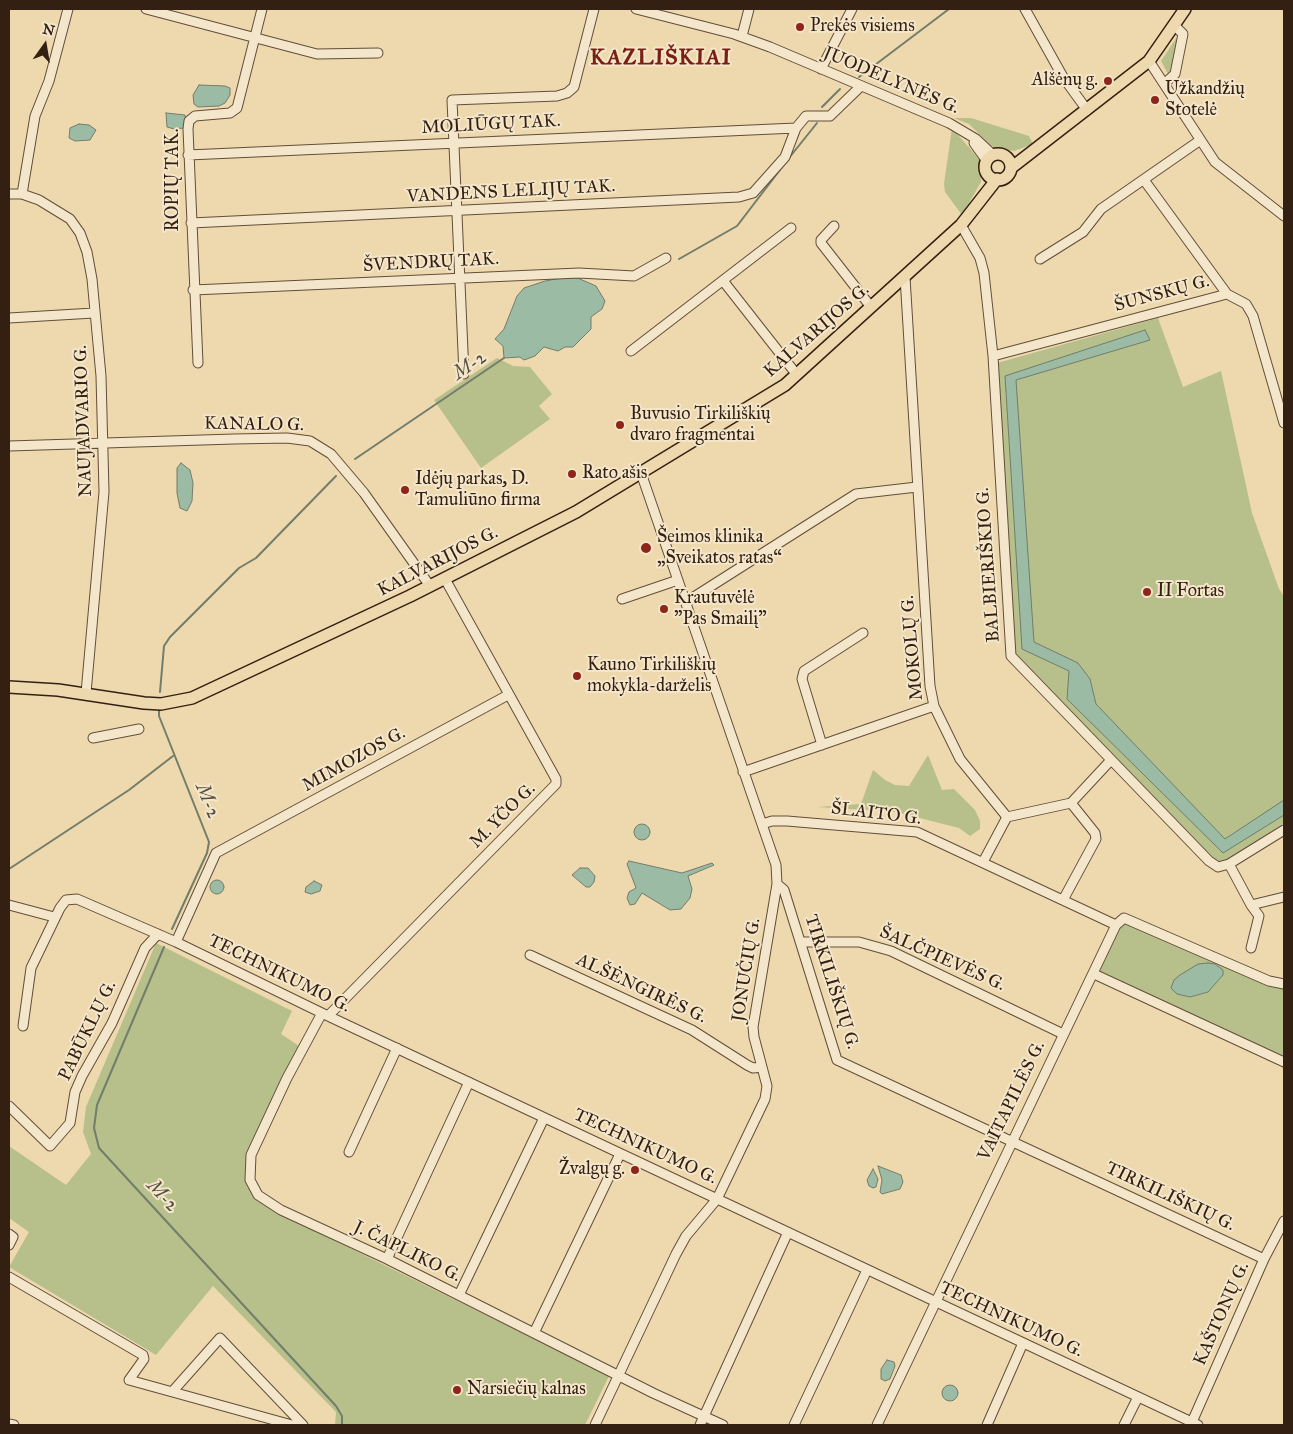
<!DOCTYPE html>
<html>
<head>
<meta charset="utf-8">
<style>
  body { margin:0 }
  #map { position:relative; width:1293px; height:1434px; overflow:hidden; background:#eed8ad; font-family:"IM FELL Great Primer",serif }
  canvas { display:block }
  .frame { position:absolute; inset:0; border:10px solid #342013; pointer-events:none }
  .north { position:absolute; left:20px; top:20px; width:50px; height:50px; -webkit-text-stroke:4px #f4e6ca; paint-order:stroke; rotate:13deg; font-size:14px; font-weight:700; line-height:20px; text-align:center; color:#342013 }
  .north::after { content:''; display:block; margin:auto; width:18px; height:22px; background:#342013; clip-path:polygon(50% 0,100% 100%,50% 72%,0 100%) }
</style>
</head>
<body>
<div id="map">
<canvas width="1293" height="1434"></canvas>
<div class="frame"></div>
<div class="north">N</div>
</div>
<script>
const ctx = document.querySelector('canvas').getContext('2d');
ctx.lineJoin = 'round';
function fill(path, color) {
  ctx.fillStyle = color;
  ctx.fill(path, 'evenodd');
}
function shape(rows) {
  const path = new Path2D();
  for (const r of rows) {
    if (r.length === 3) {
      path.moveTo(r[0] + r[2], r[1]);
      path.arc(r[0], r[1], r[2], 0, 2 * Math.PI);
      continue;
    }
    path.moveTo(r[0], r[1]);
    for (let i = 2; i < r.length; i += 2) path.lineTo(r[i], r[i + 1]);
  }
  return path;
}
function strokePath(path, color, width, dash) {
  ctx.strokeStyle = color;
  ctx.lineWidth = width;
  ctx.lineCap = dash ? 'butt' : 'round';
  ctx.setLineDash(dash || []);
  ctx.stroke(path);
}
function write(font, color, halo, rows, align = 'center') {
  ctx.font = font + ' "IM FELL Great Primer",serif';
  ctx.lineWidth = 4;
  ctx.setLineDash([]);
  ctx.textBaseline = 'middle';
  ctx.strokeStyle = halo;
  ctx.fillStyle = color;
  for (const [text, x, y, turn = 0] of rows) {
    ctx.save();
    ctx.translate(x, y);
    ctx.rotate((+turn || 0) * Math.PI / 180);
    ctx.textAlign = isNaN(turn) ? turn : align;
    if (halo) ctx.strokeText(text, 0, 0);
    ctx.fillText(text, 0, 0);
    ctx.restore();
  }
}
fill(shape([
  [1179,34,1171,72,1168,74,1161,61],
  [954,118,971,118,1029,136,1033,144,1014,151,996,148,990,145,969,124],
  [952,128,979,159,981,175,981,182,962,215,945,192,944,184],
  [1158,318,1183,387,1221,371,1252,513,1279,589,1284,596,1284,823,1230,860,1222,862,1215,860,1015,654,997,363],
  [497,358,513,366,530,367,552,394,539,406,550,419,481,468,434,400],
  [928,755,942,790,954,789,975,810,980,821,980,829,970,836,959,828,896,812,818,807,861,804,873,770,885,780,895,785,909,786],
  [1124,922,1133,923,1271,986,1284,987,1284,1059,1100,971,1100,966,1119,925],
  [1215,964,1222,969,1223,975,1208,992,1190,997,1177,994,1180,975],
  [156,943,292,1011,281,1034,299,1046,249,1152,245,1167,247,1179,275,1211,609,1376,585,1425,335,1425,336,1412,213,1286,156,1355,9,1267,29,1232,9,1218,9,1146,66,1185,91,1154,83,1132,86,1107]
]), '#b7bf8b');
const water = shape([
  [199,85,225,86,230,88,230,95,225,103,219,106,198,107,194,104,193,95,199,85],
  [166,113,185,115,186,121,184,128,174,129,167,127,166,113],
  [79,124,89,125,96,130,90,140,75,141,69,138,70,128,79,124],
  [573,276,596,286,605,301,602,309,591,317,591,329,573,347,565,347,558,351,544,347,535,356,524,360,520,357,504,358,503,346,495,339,504,329,517,296,524,288,545,281,573,276],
  [1145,330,1150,340,1016,380,1034,642,1078,663,1090,679,1096,704,1225,839,1284,800,1284,815,1223,853,1067,699,1069,671,1022,649,1005,376,1145,330],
  [181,463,190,470,193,483,192,501,187,511,180,508,177,493,177,468,181,463],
  [642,832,8],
  [629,861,682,873,712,863,714,865,688,876,692,889,690,898,681,909,670,910,642,893,635,904,630,905,627,898,629,892,636,888,627,864,629,861],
  [580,868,588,868,595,876,594,882,590,887,586,887,572,875,580,868],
  [217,887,7],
  [314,881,322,885,320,891,311,894,305,892,306,887,314,881],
  [1208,963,1215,964,1223,970,1223,975,1208,992,1190,997,1177,994,1171,988,1174,980,1180,975,1198,964,1208,963],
  [878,1166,901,1175,903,1182,900,1189,882,1194,880,1192,882,1180,878,1166],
  [873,1169,878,1179,876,1187,873,1188,869,1186,867,1180,873,1169],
  [887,1360,894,1362,895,1366,890,1379,885,1381,881,1379,881,1369,887,1360],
  [950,1393,8]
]);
fill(water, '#9bbba5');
strokePath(water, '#727d6b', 1);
strokePath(shape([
  [859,77,949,9],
  [822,107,840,89],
  [789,158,817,123],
  [679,259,737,226,786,162],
  [355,459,504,358],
  [160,692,164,646,170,637,239,568,256,558,336,476],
  [159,709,159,716,209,842,207,853,172,929],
  [9,869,129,790,173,756],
  [164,947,97,1105,94,1128,99,1148,336,1406,342,1416,342,1425]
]), '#727d6b', 2);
const minor = shape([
  [146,9,317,54,378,53],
  [636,9,734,34,770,47,949,123,976,139,993,155],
  [1025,9,1063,77,1087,110],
  [742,36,749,9],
  [1149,61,1215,162,1284,216],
  [821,69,852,9],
  [1165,83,1175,74,1183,34,1175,26],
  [974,143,987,161],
  [188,155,796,128],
  [1144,180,1227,294],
  [9,194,22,194,39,200,70,219,80,233,87,252,92,279,101,376,104,492,86,693],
  [22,194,35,116,49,81,68,9],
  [191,223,739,197,753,193,785,157,796,128,806,116,830,116,860,87],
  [961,225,980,258,984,273,993,356,1011,656,1209,861,1218,867,1229,864,1284,830],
  [834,226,821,240,821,243,871,307],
  [1040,259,1083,232,1101,209,1199,141],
  [905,277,930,686,934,706,960,759,1007,817,1071,803,1095,833,1096,839,1063,900],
  [724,282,797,375],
  [193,290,579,273,634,276,666,258],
  [9,318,94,313],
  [631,351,791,228],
  [993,356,1227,294,1246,304,1253,316,1284,423],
  [198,363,188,129,189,121,195,116,230,113,237,108,262,9],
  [464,374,452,100,557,96,567,93,574,87,594,9],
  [9,446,234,439,287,438,310,441,331,454,364,493,430,586],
  [622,599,678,580],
  [686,602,856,494,917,487],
  [93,738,139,729],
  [822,745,802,679,804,671,863,633],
  [743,772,934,706],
  [1071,803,1111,760],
  [762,824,772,821,787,821,917,832,1116,925],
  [983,862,1007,817],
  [1229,864,1251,905,1284,897],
  [777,884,784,890,837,1060,1264,1259],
  [9,905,54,917],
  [1251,905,1259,916,1251,948],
  [176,942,216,853,508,695],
  [801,942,859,942,891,951,1063,1034],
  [530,955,692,1030,747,1065,753,1068,762,1067],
  [1094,974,1284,1062],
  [322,1013,287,1078,251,1155,250,1180,258,1195,281,1210,387,1259,653,1393,723,1425],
  [328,1016,556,784,556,779,445,579],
  [23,1026,31,968,60,908,66,900,77,899,176,942,328,1016,1198,1425],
  [9,1106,50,1146,70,1123,75,1092,82,1076,112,1023,145,948,158,934],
  [349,1152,397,1048],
  [9,1234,13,1237,9,1245],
  [387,1259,469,1082],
  [9,1277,143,1355,144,1359,129,1380,292,1425],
  [459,1295,544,1118],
  [534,1333,620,1154],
  [172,1392,220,1338,303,1425],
  [1192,1422,1264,1259,1284,1221],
  [9,1424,14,1425],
  [595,1425,676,1254,686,1236,717,1199,765,1099,767,1086,754,1037,753,1027,777,884,776,865,641,473],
  [700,1425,788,1232],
  [794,1425,867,1270],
  [877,1425,1116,925,1124,918,1269,981,1284,984],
  [987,1425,1023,1343],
  [1124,1425,1138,1397]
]);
const major = shape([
  [998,167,13],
  [1011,168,1149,61,1185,9],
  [9,687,58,690,144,703,161,704,192,698,410,596,576,512,785,385,961,225,997,179]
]);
strokePath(minor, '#624e3a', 11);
strokePath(major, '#342013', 14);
strokePath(minor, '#f4e6ca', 9);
strokePath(major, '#eed8ad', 11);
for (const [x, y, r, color] of [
  [800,27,5,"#8f2418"],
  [1108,81,5,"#8f2418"],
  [1155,100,5,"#8f2418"],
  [620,425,5,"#8f2418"],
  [572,474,5,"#8f2418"],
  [405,490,5,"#8f2418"],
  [646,548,6,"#8f2418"],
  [1147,592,5,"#8f2418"],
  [664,609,5,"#8f2418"],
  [577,676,5,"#8f2418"],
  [635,1170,5,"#8f2418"],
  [457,1390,5,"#8f2418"]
]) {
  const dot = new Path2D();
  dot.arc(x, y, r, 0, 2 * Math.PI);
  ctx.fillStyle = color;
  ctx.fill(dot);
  strokePath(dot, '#f4e6ca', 2);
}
write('18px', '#342013', '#f4e6ca', [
  ["Prekės visiems",810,27],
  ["Alšėnų g.",1098,81,"right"],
  ["Užkandžių",1165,90],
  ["Stotelė",1165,111],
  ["Buvusio Tirkiliškių",630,415],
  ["dvaro fragmentai",630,436],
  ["Rato ašis",582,474],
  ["Idėjų parkas, D.",415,480],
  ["Tamuliūno firma",415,501],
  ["Šeimos klinika",657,538],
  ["„Sveikatos ratas“",657,559],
  ["II Fortas",1157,592],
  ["Krautuvėlė",674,599],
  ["\"Pas Smailį\"",674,620],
  ["Kauno Tirkiliškių",587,666],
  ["mokykla-darželis",587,687],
  ["Žvalgų g.",625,1170,"right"],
  ["Narsiečių kalnas",467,1390]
], 'left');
write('18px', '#342013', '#f4e6ca', [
  ["JUODELYNĖS G.",891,81,23],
  ["MOLIŪGŲ TAK.",491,125,-3],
  ["ROPIŲ TAK.",174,180,-90],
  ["VANDENS LELIJŲ TAK.",511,192,-3],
  ["ŠVENDRŲ TAK.",431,263,-3],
  ["ŠUNSKŲ G.",1162,294,-15],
  ["KALVARIJOS G.",817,331,-41],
  ["NAUJADVARIO G.",84,421,-92],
  ["KANALO G.",254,425,1],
  ["KALVARIJOS G.",438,562,-27],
  ["BALBIERIŠKIO G.",989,565,-94],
  ["MOKOLŲ G.",913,648,-95],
  ["MIMOZOS G.",354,760,-29],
  ["ŠLAITO G.",876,814,7],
  ["M. YČO G.",503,816,-45],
  ["ŠALČPIEVĖS G.",942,959,24],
  ["JONUČIŲ G.",747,970,-81],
  ["TECHNIKUMO G.",279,974,26],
  ["TIRKILIŠKIŲ G.",831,982,72],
  ["ALŠĖNGIRĖS G.",641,989,25],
  ["PABŪKLŲ G.",88,1031,-64],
  ["VAITAPILĖS G.",1012,1101,-64],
  ["TECHNIKUMO G.",645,1147,25],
  ["TIRKILIŠKIŲ G.",1170,1197,25],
  ["J. ČAPLIKO G.",407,1252,26],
  ["KAŠTONŲ G.",1222,1314,-66],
  ["TECHNIKUMO G.",1011,1320,25]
]);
write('italic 19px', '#534e3f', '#f4e6ca', [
  ["M-2",470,366,-34],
  ["M-2",207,801,68],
  ["M-2",162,1196,47]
]);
ctx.letterSpacing = '1px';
write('bold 22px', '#7a1f14', '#f4e6ca', [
  ["KAZLIŠKIAI",661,59]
]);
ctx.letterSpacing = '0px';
</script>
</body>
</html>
